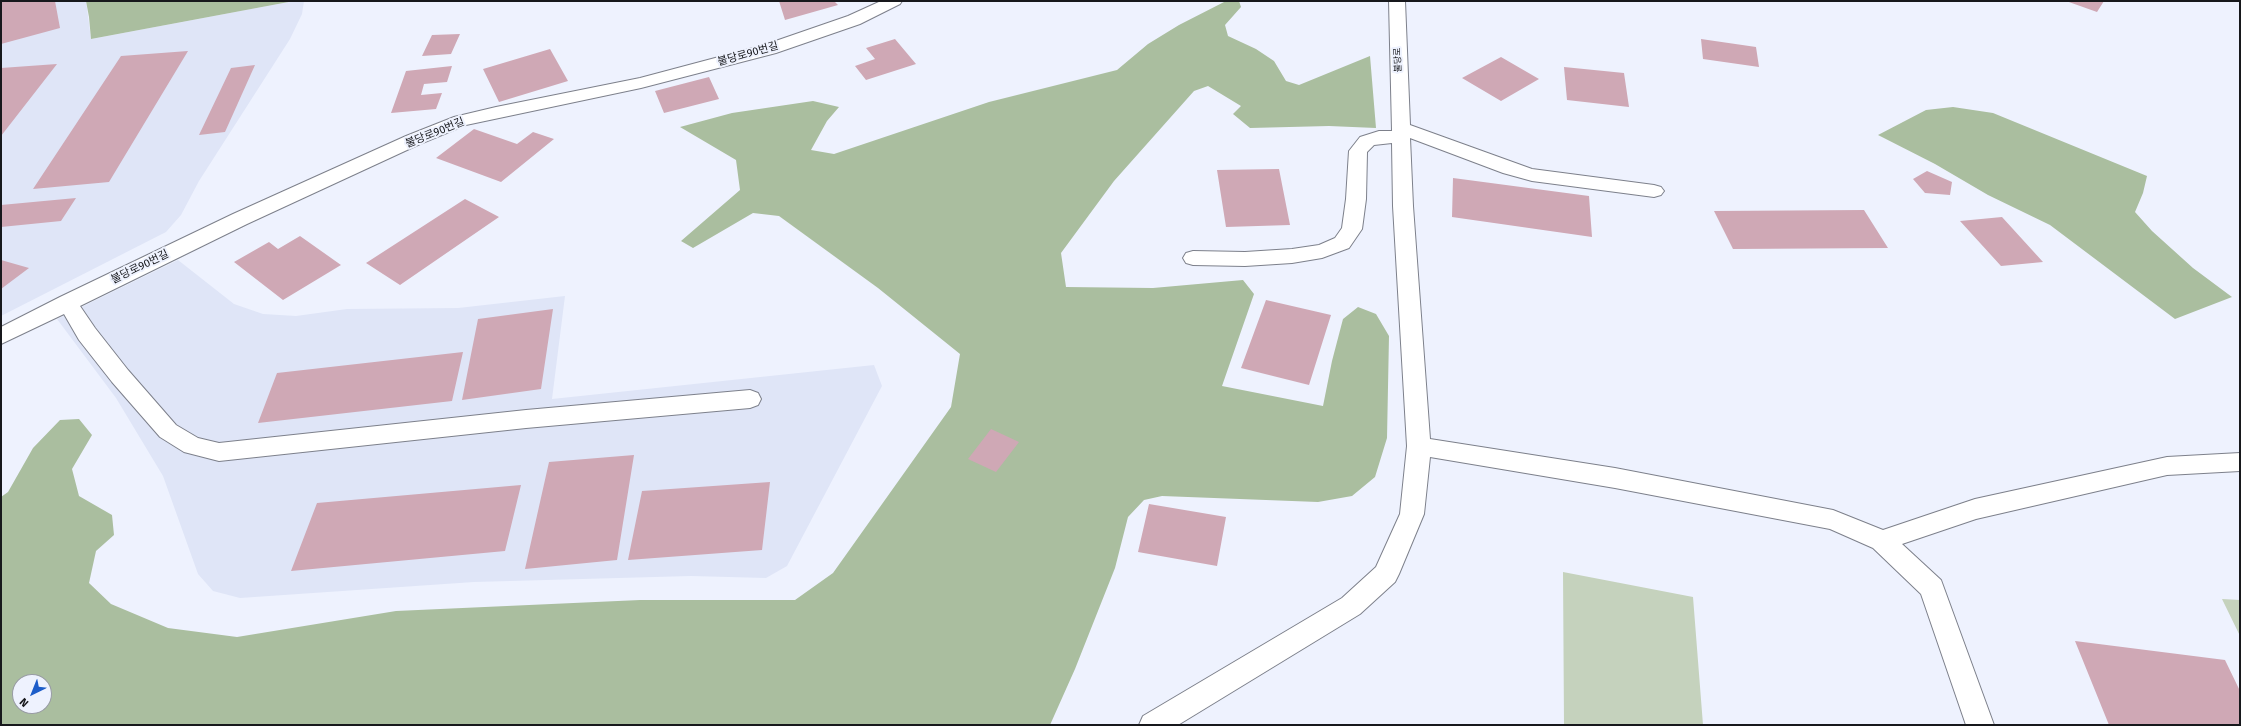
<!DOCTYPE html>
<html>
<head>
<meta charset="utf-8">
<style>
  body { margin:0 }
  #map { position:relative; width:2241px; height:726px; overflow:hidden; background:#eef2fe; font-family:"Fira Sans",sans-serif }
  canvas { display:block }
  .frame { position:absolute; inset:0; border:2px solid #17181c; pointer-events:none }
  .north { position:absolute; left:12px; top:674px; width:40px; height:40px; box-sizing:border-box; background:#eef2fe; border:1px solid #989ba4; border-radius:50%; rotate:223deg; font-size:11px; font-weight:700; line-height:16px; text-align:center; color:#17181c }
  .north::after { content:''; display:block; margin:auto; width:14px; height:18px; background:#1d5dc9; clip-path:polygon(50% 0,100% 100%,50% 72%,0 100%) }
</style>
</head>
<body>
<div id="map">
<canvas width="2241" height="726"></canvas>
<div class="frame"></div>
<div class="north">N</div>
</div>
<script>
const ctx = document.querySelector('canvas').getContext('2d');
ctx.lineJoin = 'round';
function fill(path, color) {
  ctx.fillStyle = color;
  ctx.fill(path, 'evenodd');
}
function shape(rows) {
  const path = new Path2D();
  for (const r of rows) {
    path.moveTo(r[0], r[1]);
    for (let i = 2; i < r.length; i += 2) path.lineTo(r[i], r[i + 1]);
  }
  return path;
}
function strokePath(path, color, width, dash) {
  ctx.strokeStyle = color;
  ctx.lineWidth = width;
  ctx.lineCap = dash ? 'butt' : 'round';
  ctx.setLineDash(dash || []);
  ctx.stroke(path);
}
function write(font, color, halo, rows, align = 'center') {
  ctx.font = font + ' "Fira Sans","Noto Sans KR",sans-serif';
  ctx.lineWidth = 4;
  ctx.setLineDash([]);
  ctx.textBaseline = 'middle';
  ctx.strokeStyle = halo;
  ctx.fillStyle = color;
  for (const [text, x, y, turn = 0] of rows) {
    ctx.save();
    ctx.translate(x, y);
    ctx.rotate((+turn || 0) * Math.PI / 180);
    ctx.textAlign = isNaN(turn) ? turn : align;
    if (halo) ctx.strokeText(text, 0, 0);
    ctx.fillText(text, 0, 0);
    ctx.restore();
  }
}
fill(shape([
  [1,1,86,1,91,39,294,1,304,1,302,14,290,39,199,181,181,215,166,232,1,316],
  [178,260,234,304,263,314,296,316,347,309,458,308,565,296,552,399,874,365,882,386,787,566,766,578,691,576,474,582,240,598,213,591,198,574,163,476,116,398,57,319]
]), '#dfe5f7');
fill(shape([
  [1563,572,1693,597,1703,725,1564,725],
  [2222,599,2240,600,2240,636]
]), '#c5d2bd');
fill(shape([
  [86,1,294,1,91,39,89,17],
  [1226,1,1239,1,1241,7,1225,25,1228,36,1256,49,1274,61,1286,81,1299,85,1370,56,1376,128,1329,126,1250,128,1233,114,1241,106,1208,86,1194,91,1114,181,1061,253,1066,287,1153,288,1243,280,1254,294,1222,386,1323,406,1332,361,1343,319,1358,307,1376,314,1389,336,1387,438,1375,477,1352,496,1318,502,1162,496,1144,500,1128,517,1115,568,1075,669,1050,725,1,725,1,497,8,492,33,448,60,420,79,419,92,435,72,469,79,496,112,515,114,535,96,551,89,583,111,604,168,628,237,637,396,611,640,600,795,600,833,573,951,407,960,354,878,288,779,216,753,213,693,248,681,241,740,190,736,160,680,127,732,113,813,101,839,107,827,121,811,150,834,154,989,102,1117,70,1148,44,1179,25],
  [20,682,44,682,44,706,20,706],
  [1953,107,1993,113,2147,176,2143,193,2135,212,2152,231,2193,268,2232,297,2175,319,2050,225,1988,195,1935,164,1878,135,1926,110]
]), '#aabe9f');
fill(shape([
  [1,1,55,1,60,28,1,44],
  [779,1,834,1,838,5,785,20],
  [2066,1,2104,1,2097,12],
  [460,34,451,54,422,56,432,35],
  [895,39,916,64,866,80,855,66,875,59,866,48],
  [1701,39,1756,47,1759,67,1703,59],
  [550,49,568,81,499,102,483,69],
  [188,51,109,182,33,189,121,56],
  [1501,57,1539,79,1501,101,1462,78],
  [57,64,1,136,1,68],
  [255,65,225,132,199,135,231,68],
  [452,66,447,82,424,84,421,95,442,93,436,109,391,113,406,71],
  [1564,67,1624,73,1629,107,1567,100],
  [709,77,719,99,664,113,655,91],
  [474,129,517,144,533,132,554,139,501,182,436,158],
  [1279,169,1290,225,1226,227,1217,170],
  [1927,171,1952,182,1950,195,1925,193,1913,179],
  [1453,178,1589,196,1592,237,1452,217],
  [76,198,61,221,1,227,1,205],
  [465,199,499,217,400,285,366,263],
  [1864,210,1888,248,1733,249,1714,211],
  [2002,217,2043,262,2001,266,1960,221],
  [300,236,341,265,283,300,234,262,269,242,278,249],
  [1,260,29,268,1,289],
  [1266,300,1331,315,1309,385,1241,368],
  [553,309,541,389,462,400,478,319],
  [463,352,452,401,258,423,277,373],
  [991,429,1019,442,996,472,968,459],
  [634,455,617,560,525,569,549,462],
  [770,482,762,550,628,560,642,491],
  [521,485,505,551,291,571,317,503],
  [1149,504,1226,517,1217,566,1138,552],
  [2075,641,2225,660,2240,691,2240,725,2109,725]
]), '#cfa8b5');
const minor = shape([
  [881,1,902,1,900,4,860,24,776,53,641,88,466,125,420,144,247,224,80,306,95,328,128,370,176,425,198,438,219,443,526,410,750,390,758,393,761,399,758,405,750,408,526,428,219,461,184,452,160,437,112,382,79,340,64,314,1,344,1,327,60,297,233,214,406,136,454,117,496,107,640,78,764,45,848,16,881,1],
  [1389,1,1405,1,1410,125,1532,169,1654,185,1661,187,1664,191,1661,195,1654,197,1532,181,1503,173,1410,138,1413,206,1430,439,1615,468,1833,510,1883,530,1975,499,2167,457,2240,453,2240,471,2167,475,1976,519,1902,544,1941,580,1994,725,1966,725,1921,594,1873,548,1830,529,1615,488,1430,457,1424,514,1399,574,1395,582,1360,614,1178,725,1139,725,1143,716,1342,598,1376,567,1400,514,1407,446,1393,206,1392,143,1374,145,1367,152,1366,199,1362,229,1349,248,1322,258,1292,263,1245,266,1193,265,1186,263,1183,258,1186,253,1193,251,1245,252,1292,249,1319,245,1335,238,1342,228,1346,199,1349,151,1360,137,1379,131,1392,131,1389,1]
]);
strokePath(minor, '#7d808b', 2);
fill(minor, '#fff');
write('9px', '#17181c', '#eef2fe', [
  ["불당로",1398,60,-92]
]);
write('11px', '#17181c', '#eef2fe', [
  ["불당로90번길",748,54,-16],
  ["불당로90번길",435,133,-22],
  ["불당로90번길",140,267,-26]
]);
</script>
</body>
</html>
